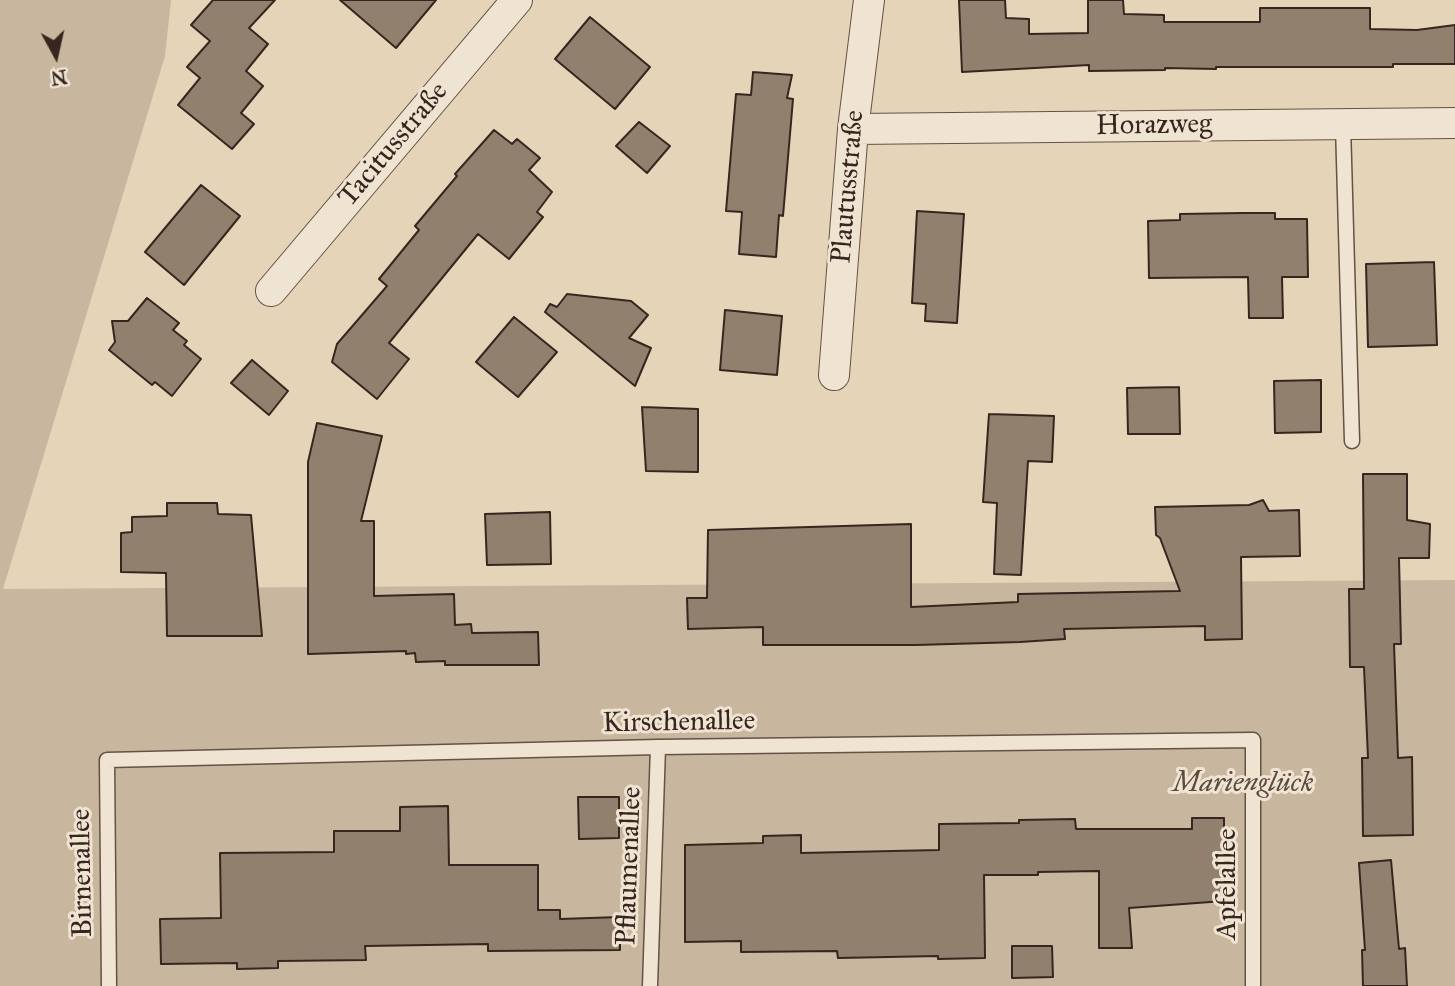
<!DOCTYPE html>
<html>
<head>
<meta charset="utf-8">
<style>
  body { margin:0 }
  #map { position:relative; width:1455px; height:986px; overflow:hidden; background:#e6d4b8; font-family:"IM FELL Great Primer",serif }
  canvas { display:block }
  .north { position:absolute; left:21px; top:21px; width:70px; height:70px; -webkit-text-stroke:5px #efe3d1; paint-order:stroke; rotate:172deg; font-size:19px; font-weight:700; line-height:28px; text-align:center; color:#37261f }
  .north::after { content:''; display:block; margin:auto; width:24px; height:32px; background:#37261f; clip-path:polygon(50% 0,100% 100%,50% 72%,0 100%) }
</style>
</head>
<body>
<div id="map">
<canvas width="1455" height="986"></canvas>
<div class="north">N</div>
</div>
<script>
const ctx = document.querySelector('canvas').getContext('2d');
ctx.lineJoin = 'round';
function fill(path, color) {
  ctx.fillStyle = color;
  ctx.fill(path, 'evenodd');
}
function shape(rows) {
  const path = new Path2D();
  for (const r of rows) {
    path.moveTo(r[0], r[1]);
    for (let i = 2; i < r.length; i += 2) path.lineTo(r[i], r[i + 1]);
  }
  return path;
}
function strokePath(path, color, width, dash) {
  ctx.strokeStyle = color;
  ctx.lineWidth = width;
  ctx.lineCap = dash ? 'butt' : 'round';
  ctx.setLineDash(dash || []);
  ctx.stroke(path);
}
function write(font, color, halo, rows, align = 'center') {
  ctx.font = font + ' "IM FELL Great Primer",serif';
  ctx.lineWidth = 6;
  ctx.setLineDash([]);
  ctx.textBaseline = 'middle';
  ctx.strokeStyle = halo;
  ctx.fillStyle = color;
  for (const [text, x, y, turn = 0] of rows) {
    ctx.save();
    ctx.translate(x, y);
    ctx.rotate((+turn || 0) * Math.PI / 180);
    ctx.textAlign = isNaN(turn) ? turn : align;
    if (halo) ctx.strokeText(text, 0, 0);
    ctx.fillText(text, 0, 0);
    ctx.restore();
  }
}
fill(shape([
  [0,0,171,0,165,56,3,589,1455,580,1455,986,0,986]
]), '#c8b69e');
const building = shape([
  [213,0,275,0,249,28,268,44,246,71,263,86,241,113,254,124,232,149,178,105,200,78,187,67,210,41,191,25,213,0],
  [340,0,436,0,396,48,340,0],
  [959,0,1005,0,1006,18,1029,19,1029,34,1088,33,1088,0,1123,0,1124,14,1164,15,1164,22,1260,22,1260,8,1370,8,1370,29,1417,30,1455,25,1455,64,1393,64,1393,67,1216,67,1216,69,1165,68,1165,70,1089,71,1089,65,962,72,959,0],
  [590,17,650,67,615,109,555,59,590,17],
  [753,72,792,75,787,98,793,99,783,216,779,215,776,257,739,254,742,212,726,211,736,94,751,95,753,72],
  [639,122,670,146,647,173,616,146,639,122],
  [494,130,512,144,517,139,540,158,529,170,552,192,537,212,543,217,509,259,478,234,389,343,409,359,377,399,332,362,337,344,387,286,379,279,419,230,415,226,457,176,455,174,494,130],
  [201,185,240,216,184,285,145,252,201,185],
  [917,211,964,214,957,323,925,321,926,304,912,303,917,211],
  [1243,213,1275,213,1275,219,1307,219,1308,277,1282,277,1283,318,1249,318,1248,277,1149,278,1148,221,1180,220,1180,214,1243,213],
  [1434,262,1437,345,1368,347,1366,264,1434,262],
  [567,294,631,301,648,315,629,338,651,348,635,386,545,312,550,304,557,307,567,294],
  [147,298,179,323,173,330,187,341,184,345,201,359,172,396,155,382,152,385,109,350,115,342,112,321,128,321,147,298],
  [725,310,782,316,777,375,720,370,725,310],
  [514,317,557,352,518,397,476,362,514,317],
  [252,360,288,391,269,415,231,383,252,360],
  [1321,380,1321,432,1275,433,1274,381,1321,380],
  [1179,387,1180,434,1128,434,1127,388,1179,387],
  [642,407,698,409,698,472,646,471,642,407],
  [989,414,1054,416,1052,462,1028,461,1021,575,994,574,997,503,983,502,989,414],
  [317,423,382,436,361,521,374,521,374,596,454,594,455,625,471,624,472,633,538,632,539,665,445,665,445,661,416,662,415,653,406,654,406,651,308,654,308,462,317,423],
  [1363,474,1407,474,1407,520,1430,524,1429,558,1399,558,1401,644,1394,644,1398,758,1412,757,1413,835,1363,836,1362,758,1368,758,1364,667,1350,667,1349,589,1364,589,1363,474],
  [1263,500,1269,511,1299,510,1300,556,1241,557,1242,639,1205,640,1205,626,1064,629,1065,639,1020,642,916,645,763,645,763,627,688,629,687,598,707,598,708,530,911,524,911,607,1018,602,1018,594,1180,591,1160,538,1156,535,1155,507,1249,505,1263,500],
  [167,503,217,503,218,514,251,515,262,636,167,636,166,573,121,572,121,533,132,532,132,517,167,516,167,503],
  [550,512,551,564,487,565,485,514,550,512],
  [578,797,619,797,619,838,579,839,578,797],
  [448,806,449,865,538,865,538,910,560,910,560,919,620,917,620,950,488,951,488,944,365,946,366,960,278,961,278,968,237,969,237,963,161,964,160,919,221,918,220,853,334,852,334,831,400,831,400,807,448,806],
  [1192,818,1224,818,1224,901,1129,908,1132,948,1099,948,1099,871,1038,872,1038,875,984,875,985,958,938,959,938,956,838,958,837,951,741,952,741,941,685,942,685,845,763,843,763,836,801,835,801,853,939,850,939,824,1019,823,1019,820,1075,819,1076,829,1192,829,1192,818],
  [1391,860,1399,949,1405,948,1407,986,1363,986,1362,950,1365,950,1359,863,1391,860],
  [1012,946,1052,946,1053,977,1012,978,1012,946]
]);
fill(building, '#92806f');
strokePath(building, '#37261f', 2);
const lane = shape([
  [1343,125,1352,441],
  [109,986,107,760,658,747,1253,740,1253,986],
  [650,986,658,747]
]);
const street = shape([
  [853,129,1455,123],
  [271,291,517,0],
  [834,375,853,129,869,0]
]);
strokePath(lane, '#635245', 17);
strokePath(street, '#635245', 32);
strokePath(lane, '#efe3d1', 14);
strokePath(street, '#efe3d1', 30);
write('28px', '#37261f', '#efe3d1', [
  ["Horazweg",1154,126,-1],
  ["Tacitusstraße",394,145,-50],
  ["Plautusstraße",849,187,-85],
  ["Kirschenallee",679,723,-1],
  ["Pflaumenallee",630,866,-88],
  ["Birnenallee",83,873,-91],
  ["Apfelallee",1228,884,-90]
]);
write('italic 28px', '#5b4a3f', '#efe3d1', [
  ["Marienglück",1243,784]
]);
</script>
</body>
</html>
